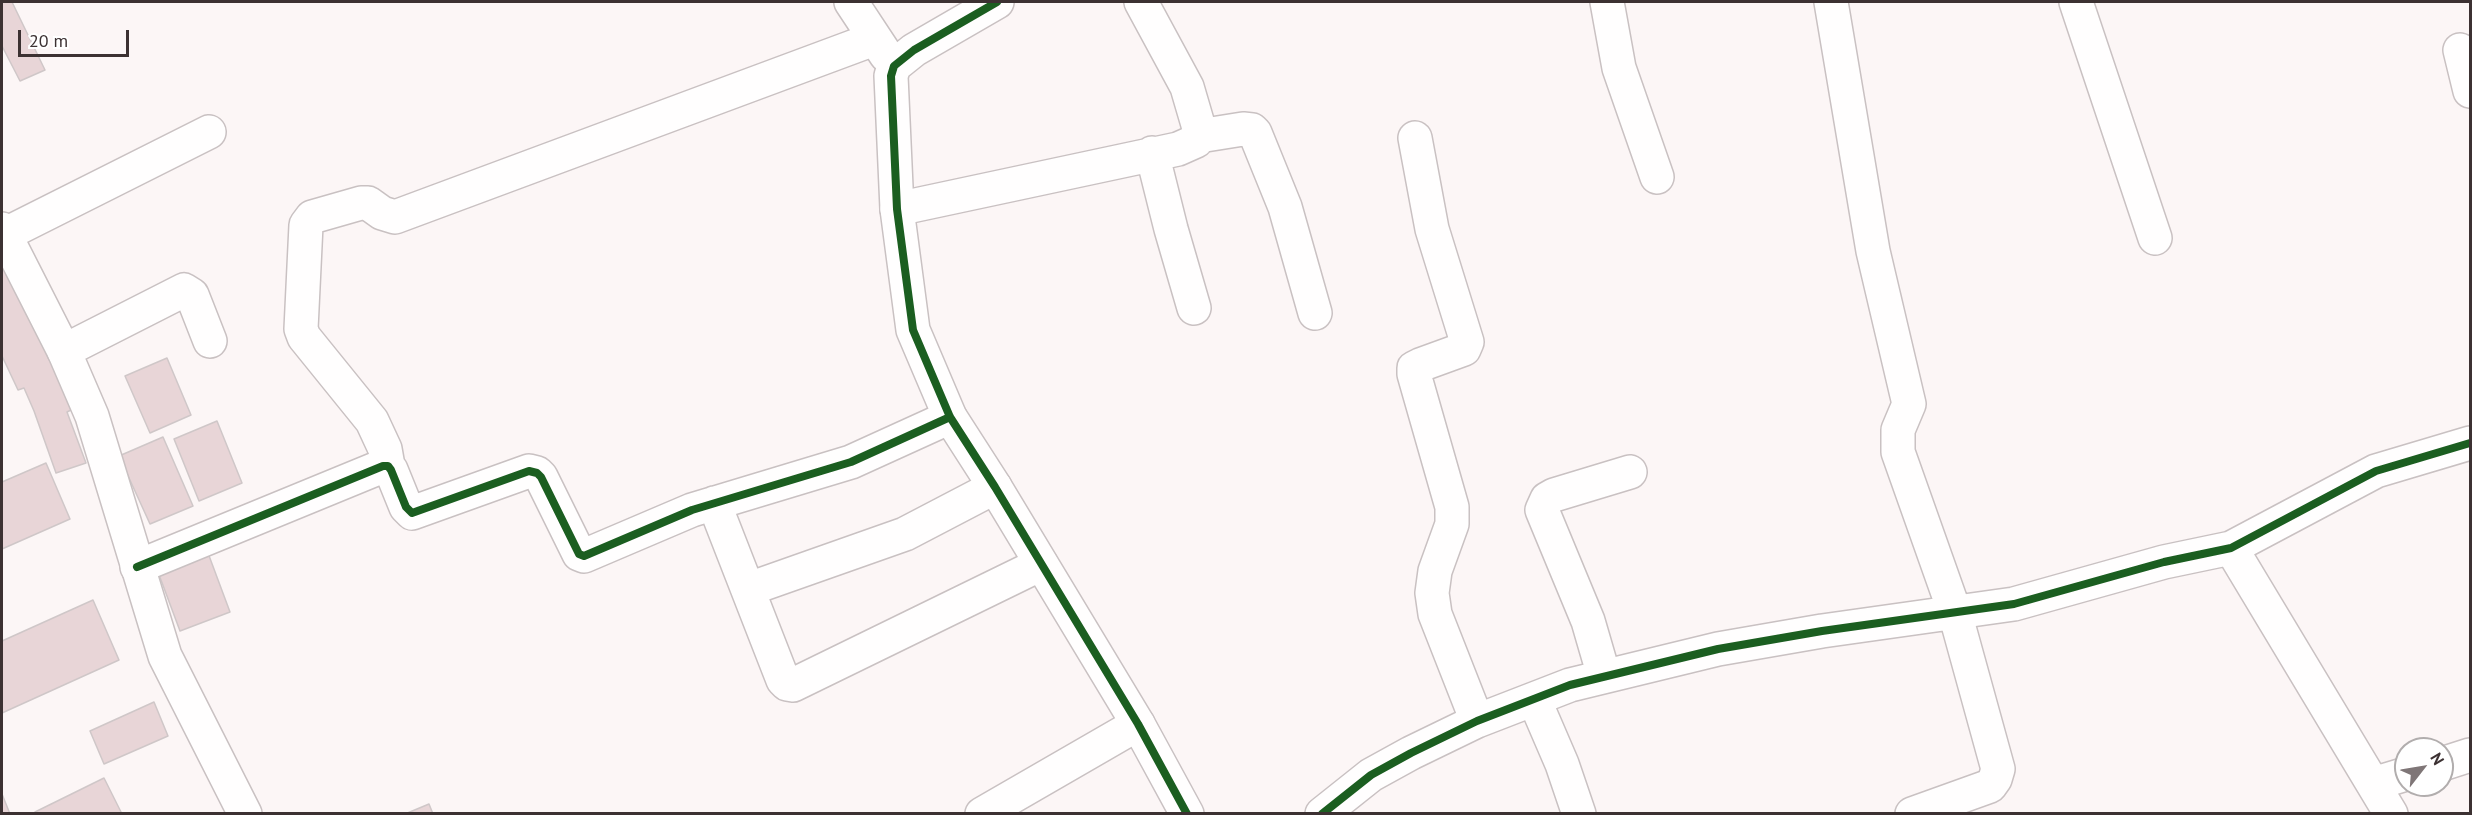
<!DOCTYPE html>
<html>
<head>
<meta charset="utf-8">
<style>
  body { margin:0 }
  #map { position:relative; width:2472px; height:815px; overflow:hidden; background:#fcf6f6; font-family:"PT Sans",sans-serif }
  canvas { display:block }
  .frame { position:absolute; inset:0; border:3px solid #3c3132; pointer-events:none }
  .north { position:absolute; left:2394px; top:737px; width:60px; height:60px; box-sizing:border-box; background:#fff; border:2px solid #b1adad; border-radius:50%; rotate:59deg; font-size:16px; font-weight:700; line-height:24px; text-align:center; color:#3c3132 }
  .north::after { content:''; display:block; margin:auto; width:21px; height:27px; background:#7f7677; clip-path:polygon(50% 0,100% 100%,50% 72%,0 100%) }
  .scale { position:absolute; left:18px; top:30px; width:111px; height:27px; box-sizing:border-box; border:3px solid #3c3132; border-top:0; padding-left:8px; font-size:18px; line-height:21px; white-space:nowrap; color:#3c3132; -webkit-text-stroke:4px #fff; paint-order:stroke }
</style>
</head>
<body>
<div id="map">
<canvas width="2472" height="815"></canvas>
<div class="frame"></div>
<div class="north">N</div>
<div class="scale">20 m</div>
</div>
<script>
const ctx = document.querySelector('canvas').getContext('2d');
ctx.lineJoin = 'round';
function fill(path, color) {
  ctx.fillStyle = color;
  ctx.fill(path, 'evenodd');
}
function shape(rows) {
  const path = new Path2D();
  for (const r of rows) {
    path.moveTo(r[0], r[1]);
    for (let i = 2; i < r.length; i += 2) path.lineTo(r[i], r[i + 1]);
  }
  return path;
}
function strokePath(path, color, width, dash) {
  ctx.strokeStyle = color;
  ctx.lineWidth = width;
  ctx.lineCap = dash ? 'butt' : 'round';
  ctx.setLineDash(dash || []);
  ctx.stroke(path);
}
const building = shape([
  [2,2,12,2,45,70,20,81,2,46,2,2],
  [4,265,53,362,71,410,67,412,86,463,56,473,34,411,24,388,18,390,2,356,2,266,4,265],
  [167,358,191,415,150,433,125,376,167,358],
  [217,421,242,483,199,501,174,439,217,421],
  [163,437,193,506,150,524,119,456,163,437],
  [46,463,70,519,2,549,2,482,46,463],
  [208,553,230,612,180,631,158,572,208,553],
  [93,600,119,660,2,713,2,641,93,600],
  [154,702,168,736,104,764,90,731,154,702],
  [104,778,122,814,36,814,35,812,104,778],
  [2,794,10,814,2,814,2,794],
  [429,804,433,814,405,814,429,804]
]);
fill(building, '#e8d5d7');
strokePath(building, '#cfc7c8', 1.5);
const street = shape([
  [851,2,886,55],
  [1607,2,1619,68,1657,177],
  [1831,2,1873,251,1909,404,1898,430,1898,452,1955,613,1998,769,1995,779,1990,786,1912,814],
  [2076,2,2155,238],
  [2460,50,2470,91],
  [1199,136,1243,129,1252,130,1255,133,1285,207,1315,313],
  [1415,138,1432,229,1467,342,1464,349,1420,365,1414,368,1414,374,1452,507,1452,524,1435,571,1432,593,1435,614,1477,721],
  [1152,153,1171,229,1194,308],
  [897,209,1178,149,1196,141,1199,128,1187,87,1141,2],
  [4,235,209,132],
  [64,351,184,290,192,295,210,341],
  [388,466,385,449,372,421,304,337,301,329,306,225,312,217,361,203,368,203,382,213,395,217,874,39],
  [714,503,783,680,787,684,793,685,1041,564],
  [2231,548,2391,814],
  [137,567,383,466,388,466,391,470,406,507,412,513,529,471,537,473,541,477,579,554,584,556,692,510,851,462,950,417],
  [749,589,905,534,995,487],
  [1604,676,1588,621,1542,510,1547,499,1554,495,1630,472],
  [1534,699,1562,764,1579,814],
  [2442,764,2470,755],
  [2373,784,2406,774],
  [982,814,1138,724],
  [1322,814,1371,775,1411,753,1477,721,1570,685,1718,649,1822,631,2014,604,2164,562,2231,548,2376,471,2470,443]
]);
const secondary = shape([
  [997,2,914,50,894,66,891,76,897,209,913,330,950,417,995,487,1138,724,1187,814],
  [2,229,64,351,92,416,165,656,245,814]
]);
strokePath(street, '#c9c1c2', 36);
strokePath(secondary, '#c9c1c2', 36);
strokePath(street, '#fffefe', 33);
strokePath(secondary, '#fffefe', 33);
strokePath(shape([
  [997,2,914,50,894,66,891,76,897,209,913,330,950,417,995,487,1138,724,1187,814],
  [137,567,383,466,388,466,391,470,406,507,412,513,529,471,537,473,541,477,579,554,584,556,692,510,851,462,950,417],
  [1322,814,1371,775,1411,753,1477,721,1570,685,1718,649,1822,631,2014,604,2164,562,2231,548,2376,471,2470,443]
]), '#1b5e20', 8);
</script>
</body>
</html>
